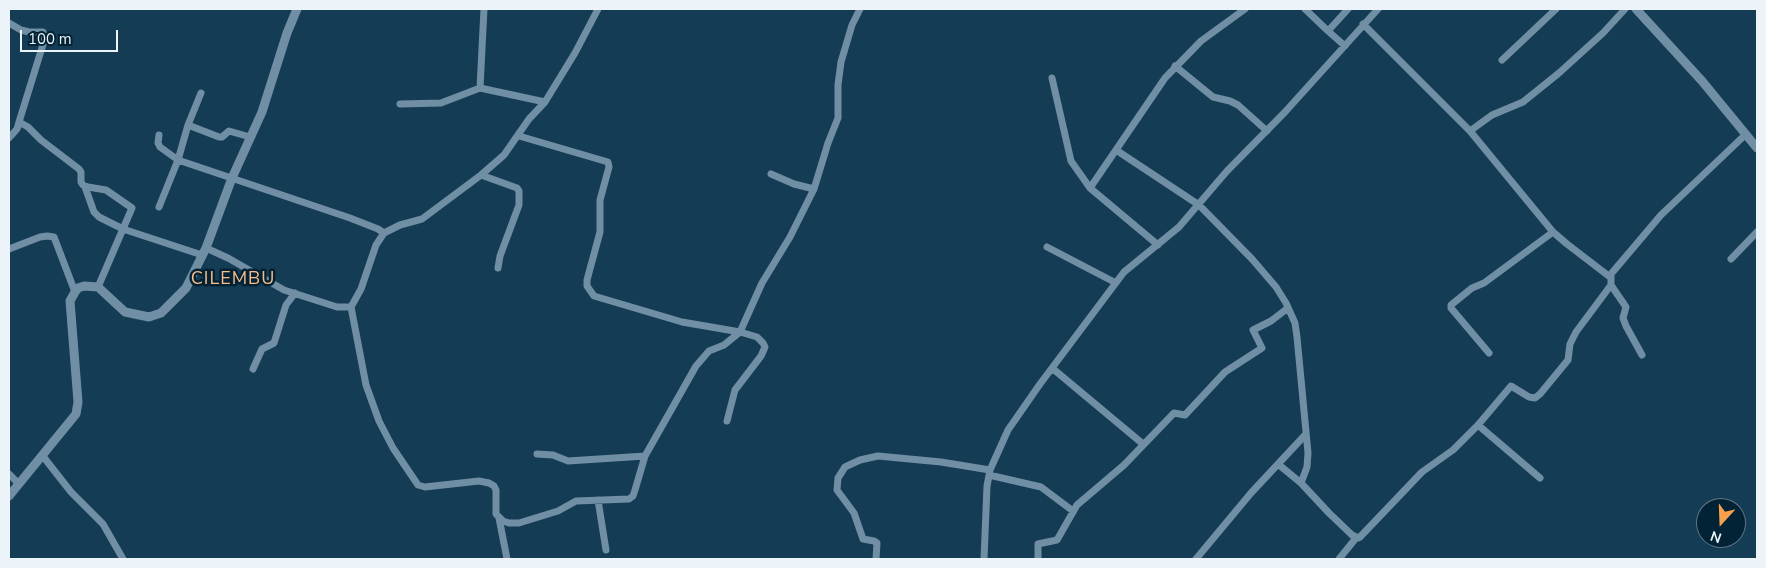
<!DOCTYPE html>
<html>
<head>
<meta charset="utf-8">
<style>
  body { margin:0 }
  #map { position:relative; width:1766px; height:568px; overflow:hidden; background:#143c55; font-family:"Nunito Sans",sans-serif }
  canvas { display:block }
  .frame { position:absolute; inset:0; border:10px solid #ecf3f9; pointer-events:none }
  .north { position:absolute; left:1696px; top:498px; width:50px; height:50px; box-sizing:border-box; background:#022236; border:1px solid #607684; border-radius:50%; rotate:200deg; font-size:14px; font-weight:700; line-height:20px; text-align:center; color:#ecf3f9 }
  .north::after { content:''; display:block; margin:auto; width:18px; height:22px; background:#f9a04d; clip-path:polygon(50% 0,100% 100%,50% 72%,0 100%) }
  .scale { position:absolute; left:20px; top:30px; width:98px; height:22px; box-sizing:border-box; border:2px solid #ecf3f9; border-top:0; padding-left:6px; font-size:15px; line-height:18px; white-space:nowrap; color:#ecf3f9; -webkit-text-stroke:4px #022236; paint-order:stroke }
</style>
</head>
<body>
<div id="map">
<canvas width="1766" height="568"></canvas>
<div class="frame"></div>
<div class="north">N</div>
<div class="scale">100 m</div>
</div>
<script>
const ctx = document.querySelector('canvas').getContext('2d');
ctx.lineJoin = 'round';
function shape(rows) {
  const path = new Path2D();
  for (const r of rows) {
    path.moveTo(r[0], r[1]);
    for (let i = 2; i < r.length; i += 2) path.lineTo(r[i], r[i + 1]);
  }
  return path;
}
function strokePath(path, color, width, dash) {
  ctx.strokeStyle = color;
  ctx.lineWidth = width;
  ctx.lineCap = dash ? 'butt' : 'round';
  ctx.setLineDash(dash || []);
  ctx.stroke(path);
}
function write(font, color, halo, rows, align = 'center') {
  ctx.font = font + ' "Nunito Sans",sans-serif';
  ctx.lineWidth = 5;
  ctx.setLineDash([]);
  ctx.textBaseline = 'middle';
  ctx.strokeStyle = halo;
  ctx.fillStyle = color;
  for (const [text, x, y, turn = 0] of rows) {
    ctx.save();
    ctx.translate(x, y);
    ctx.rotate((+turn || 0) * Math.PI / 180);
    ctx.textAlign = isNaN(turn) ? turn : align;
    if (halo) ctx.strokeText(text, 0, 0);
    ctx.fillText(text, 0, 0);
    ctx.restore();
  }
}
strokePath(shape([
  [1305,9,1328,31],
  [9,23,21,30,29,32,43,32,45,38,19,122,17,129,9,138],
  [1363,24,1470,131,1553,232,1567,244,1610,277],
  [1345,46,1328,31,1348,9],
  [1502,60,1556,9],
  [1175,66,1213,97,1230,101,1238,105,1267,131],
  [1052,78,1071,161,1090,188,1158,245],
  [480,88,484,9],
  [400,104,441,103,480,88,545,102],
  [19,122,28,127,41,140,79,169,81,172,81,182,83,185,88,187,106,190,132,208,98,287],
  [188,125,201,93],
  [1470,131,1492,115,1523,102,1559,73,1603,33,1625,9],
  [159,135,158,143,160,147,178,160,350,218,378,229,384,233],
  [519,136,608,162,609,167,600,200,600,232,587,280,587,286,594,296,682,322,740,332,757,337,763,343,765,347,761,356,735,390,727,421],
  [1116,150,1199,205,1252,259,1276,287,1286,303,1295,323,1297,337,1308,453,1307,467,1301,483,1329,513,1352,535,1358,538,1360,537,1422,472,1453,450,1478,425,1511,386,1529,397,1535,398,1540,394,1568,360,1570,344,1576,332,1611,285],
  [771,174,794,184,814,189],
  [481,175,517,188,519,191,519,205,500,256,498,268],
  [85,187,94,212,99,217,123,229,202,255],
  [1090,188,1165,78,1201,41,1245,9],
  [159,207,178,160,188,125,219,137,222,137,229,131,250,137],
  [1047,247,1116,283],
  [206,248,228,258,284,290,337,307,351,307,361,289,376,245,384,233,400,225,422,219,481,175,504,155,529,119,545,102,575,53,598,9],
  [9,249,40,237,47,236,54,237,75,292],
  [1731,259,1757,232],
  [351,307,366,385,379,421,393,448,418,485,425,487,479,481,489,483,494,486,496,490,496,514,503,521,509,523,519,523,558,511,576,501,629,499,633,496,635,490,645,456,696,366,709,351,724,345,740,332,762,283,790,237,814,189,828,143,838,118,838,85,841,62,852,25,860,9],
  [1489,353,1451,308,1451,305,1472,288,1484,283,1553,232],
  [1642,355,1626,326,1623,318,1626,307,1611,285,1611,274,1661,215,1745,135],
  [1052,368,1143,444],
  [253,369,262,349,274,343,286,305,295,293],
  [1478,425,1540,478],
  [537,454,553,455,568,461,645,456],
  [42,455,71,492,103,524,123,559],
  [1278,464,1301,483],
  [9,474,19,484],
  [989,475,1041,487,1073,511],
  [598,500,606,550],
  [499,518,507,559],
  [876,559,877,543,874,541,863,539,854,513,837,490,838,478,845,467,860,460,878,456,941,462,990,470],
  [984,559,987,486,990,470,1008,430,1040,384,1124,272,1179,227,1227,171,1285,112,1378,9],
  [1038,559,1038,544,1057,540,1077,505,1124,465,1174,413,1185,415,1225,372,1262,348,1253,330,1271,321,1288,308],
  [1196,559,1251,493,1306,434],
  [1339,559,1356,538]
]), '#708ea4', 7);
strokePath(shape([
  [1636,9,1702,81,1757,148],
  [9,496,76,414,78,402,70,301,75,292,78,288,84,286,98,287,125,312,149,317,161,313,186,288,206,248,232,178,262,112,287,33,297,9]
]), '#708ea4', 9);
ctx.letterSpacing = '1px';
write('18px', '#fbbc87', '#022236', [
  ["CILEMBU",233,280]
]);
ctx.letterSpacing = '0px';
</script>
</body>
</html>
